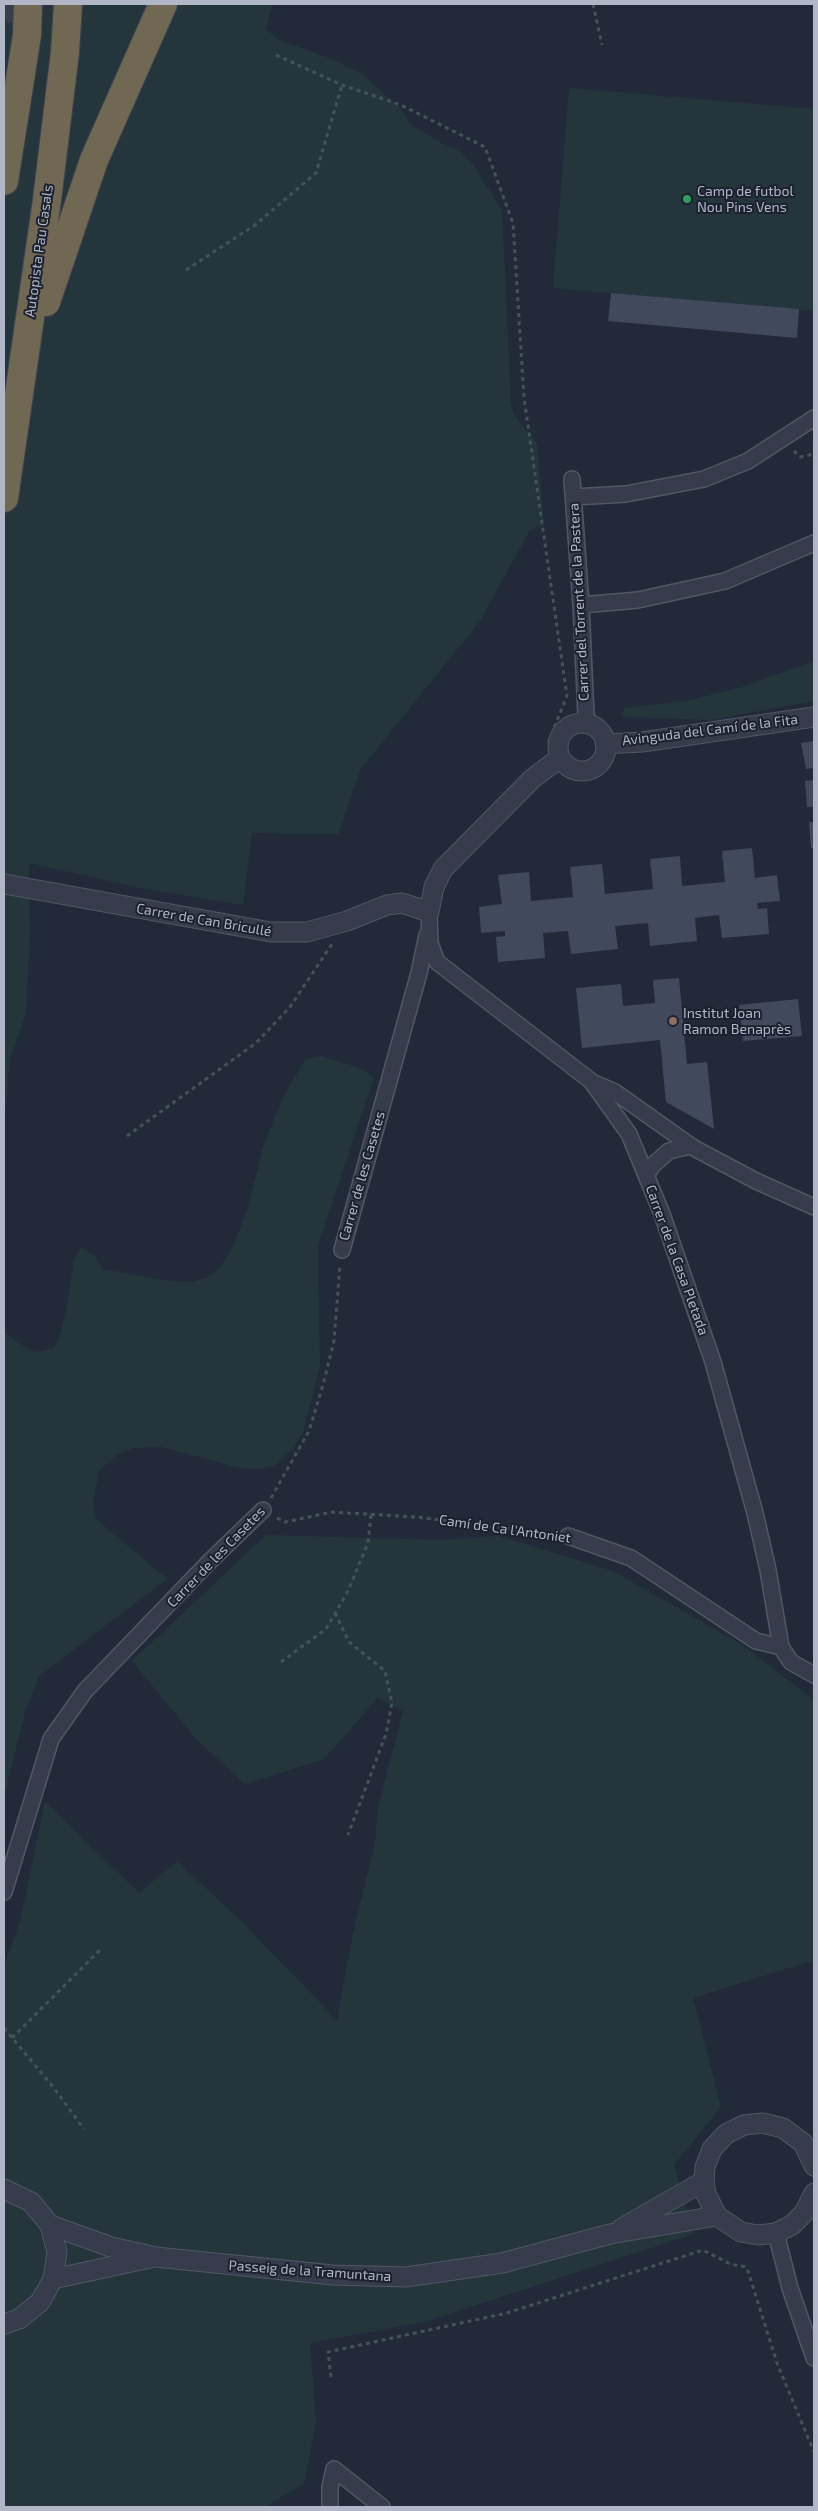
<!DOCTYPE html>
<html>
<head>
<meta charset="utf-8">
<style>
  body { margin:0 }
  #map { position:relative; width:818px; height:2511px; overflow:hidden; background:#222a3a; font-family:"Exo 2",sans-serif }
  canvas { display:block }
  .frame { position:absolute; inset:0; border:5px solid #b1b7c7; pointer-events:none }
</style>
</head>
<body>
<div id="map">
<canvas width="818" height="2511"></canvas>
<div class="frame"></div>
</div>
<script>
const ctx = document.querySelector('canvas').getContext('2d');
ctx.lineJoin = 'round';
function fill(path, color) {
  ctx.fillStyle = color;
  ctx.fill(path, 'evenodd');
}
function shape(rows) {
  const path = new Path2D();
  for (const r of rows) {
    if (r.length === 3) {
      path.moveTo(r[0] + r[2], r[1]);
      path.arc(r[0], r[1], r[2], 0, 2 * Math.PI);
      continue;
    }
    path.moveTo(r[0], r[1]);
    for (let i = 2; i < r.length; i += 2) path.lineTo(r[i], r[i + 1]);
  }
  return path;
}
function strokePath(path, color, width, dash) {
  ctx.strokeStyle = color;
  ctx.lineWidth = width;
  ctx.lineCap = dash ? 'butt' : 'round';
  ctx.setLineDash(dash || []);
  ctx.stroke(path);
}
function write(font, color, halo, rows, align = 'center') {
  ctx.font = font + ' "Exo 2",sans-serif';
  ctx.lineWidth = 4;
  ctx.setLineDash([]);
  ctx.textBaseline = 'middle';
  ctx.strokeStyle = halo;
  ctx.fillStyle = color;
  for (const [text, x, y, turn = 0] of rows) {
    ctx.save();
    ctx.translate(x, y);
    ctx.rotate((+turn || 0) * Math.PI / 180);
    ctx.textAlign = isNaN(turn) ? turn : align;
    if (halo) ctx.strokeText(text, 0, 0);
    ctx.fillText(text, 0, 0);
    ctx.restore();
  }
}
fill(shape([
  [4,4,272,4,266,29,279,40,329,58,363,75,401,109,410,124,441,143,458,150,473,165,502,210,511,403,514,415,537,444,544,526,530,530,480,621,360,770,338,834,252,833,243,905,141,888,29,863,30,932,26,1013,10,1059,4,1123],
  [569,88,814,109,814,311,553,288],
  [814,661,814,701,710,720,626,717,622,714,623,710,626,708,690,700,742,687],
  [320,1056,357,1067,374,1077,318,1246,320,1366,303,1432,291,1451,275,1465,261,1469,240,1468,162,1447,133,1448,118,1454,99,1471,93,1504,96,1519,167,1579,40,1675,25,1712,4,1797,4,1332,24,1347,37,1352,54,1348,60,1334,66,1310,74,1260,81,1247,94,1255,103,1269,168,1281,191,1282,206,1278,219,1269,233,1246,247,1211,264,1144,284,1095,306,1059],
  [266,1535,442,1540,498,1536,613,1571,744,1646,814,1700,814,1960,693,1998,721,2107,674,2165,694,2234,424,2322,310,2343,316,2422,304,2484,264,2507,4,2507,4,1967,21,1918,45,1801,139,1893,177,1861,241,1921,337,2020,352,1938,375,1843,378,1808,403,1711,378,1698,324,1759,245,1784,196,1739,132,1661]
]), '#24363b');
fill(shape([
  [611,293,799,309,797,338,608,321],
  [814,741,814,768,806,769,801,743],
  [814,780,814,807,807,807,805,781],
  [809,822,814,822,814,848,811,848],
  [752,848,755,878,777,875,780,901,757,903,758,909,767,908,769,934,722,938,719,915,695,918,697,941,650,946,648,923,615,926,618,949,571,954,568,931,543,933,545,958,498,962,496,937,505,936,505,931,481,933,479,907,502,904,498,875,529,872,531,901,573,897,570,867,602,864,605,894,653,889,650,859,680,856,682,886,725,882,722,851],
  [679,978,687,1064,707,1062,714,1129,666,1102,660,1040,582,1048,576,988,621,984,623,1006,655,1003,653,980],
  [798,999,802,1036,743,1041,739,1005]
]), '#41495c');
strokePath(shape([
  [4,14,27,4]
]), '#373f4f', 21, [21, 11]);
const minor = shape([
  [572,479,581,605,586,715,582,724],
  [574,497,626,494,704,479,748,461,814,418],
  [581,605,638,600,725,581,814,543],
  [429,912,430,943,437,962,591,1081,629,1134,662,1214,713,1362,755,1513,768,1570,781,1647,791,1662,814,1675],
  [594,1083,615,1092,694,1148,756,1181,814,1207],
  [646,1175,653,1165,669,1151,690,1146],
  [342,1250,419,973,427,935],
  [568,1536,631,1558,756,1641,781,1647],
  [4,1892,51,1739,85,1691,209,1562,263,1510],
  [776,2233,790,2288,814,2358],
  [330,2507,330,2487,334,2469,382,2507]
]);
const tertiary = shape([
  [582,747,24],
  [605,744,642,742,814,717],
  [4,884,271,932,307,932,347,921,387,905,402,903,429,912,434,887,443,869,533,778,560,758],
  [814,2166,803,2143,783,2128,763,2123,744,2125,726,2134,712,2149,705,2167,704,2181,706,2194,717,2216,741,2232,758,2235,776,2233,792,2225,804,2213,814,2193],
  [4,2189,31,2202,50,2225,57,2252,53,2279,40,2302,19,2319,4,2324],
  [50,2225,111,2247,156,2257,333,2275,406,2277,502,2263,610,2234,717,2216],
  [622,2228,704,2181],
  [53,2279,150,2258]
]);
const motorway = shape([
  [4,181,27,35,28,4],
  [46,302,94,160,163,4],
  [4,498,47,200,65,52,68,4]
]);
strokePath(minor, '#515765', 18);
strokePath(tertiary, '#515765', 21);
strokePath(motorway, '#3e4452', 30);
strokePath(shape([
  [593,4,602,45],
  [276,55,342,85,401,105,485,147,513,223,524,398,567,696,548,743],
  [186,270,255,225,316,173,342,85],
  [794,451,800,457,814,454],
  [127,1136,256,1043,290,1007,332,944],
  [271,1498,309,1431,323,1385,334,1341,340,1265],
  [277,1518,285,1522,332,1512,416,1517,552,1534],
  [335,1613,349,1642,385,1671,392,1703,386,1734,348,1835],
  [281,1662,326,1629,347,1593,368,1543,371,1515],
  [4,2028,54,2088,84,2129],
  [12,2038,100,1950],
  [331,2377,328,2352,507,2313,703,2250,730,2264,746,2267,748,2271,777,2363,814,2452]
]), '#425359', 3, [4, 4]);
strokePath(minor, '#363c4b', 15);
strokePath(tertiary, '#363c4b', 19);
strokePath(motorway, '#716853', 28);
for (const [x, y, r, color] of [
  [687,199,5,"#2e9e5b"],
  [673,1021,5,"#8d6e63"]
]) {
  const dot = new Path2D();
  dot.arc(x, y, r, 0, 2 * Math.PI);
  ctx.fillStyle = color;
  ctx.fill(dot);
  strokePath(dot, '#1b212f', 2);
}
write('14px', '#b1b7c7', '#1b212f', [
  ["Camp de futbol",697,191],
  ["Nou Pins Vens",697,207],
  ["Institut Joan",683,1013],
  ["Ramon Benaprès",683,1029]
], 'left');
write('14px', '#b1b7c7', '#1b212f', [
  ["Autopista Pau Casals",39,251,-82],
  ["Carrer del Torrent de la Pastera",579,602,-93],
  ["Avinguda del Camí de la Fita",710,730,-7],
  ["Carrer de Can Bricullé",204,920,10],
  ["Carrer de les Casetes",362,1176,-74],
  ["Carrer de la Casa Pletada",677,1260,70],
  ["Camí de Ca l'Antoniet",505,1529,8],
  ["Carrer de les Casetes",216,1557,-46],
  ["Passeig de la Tramuntana",310,2271,4]
]);
</script>
</body>
</html>
